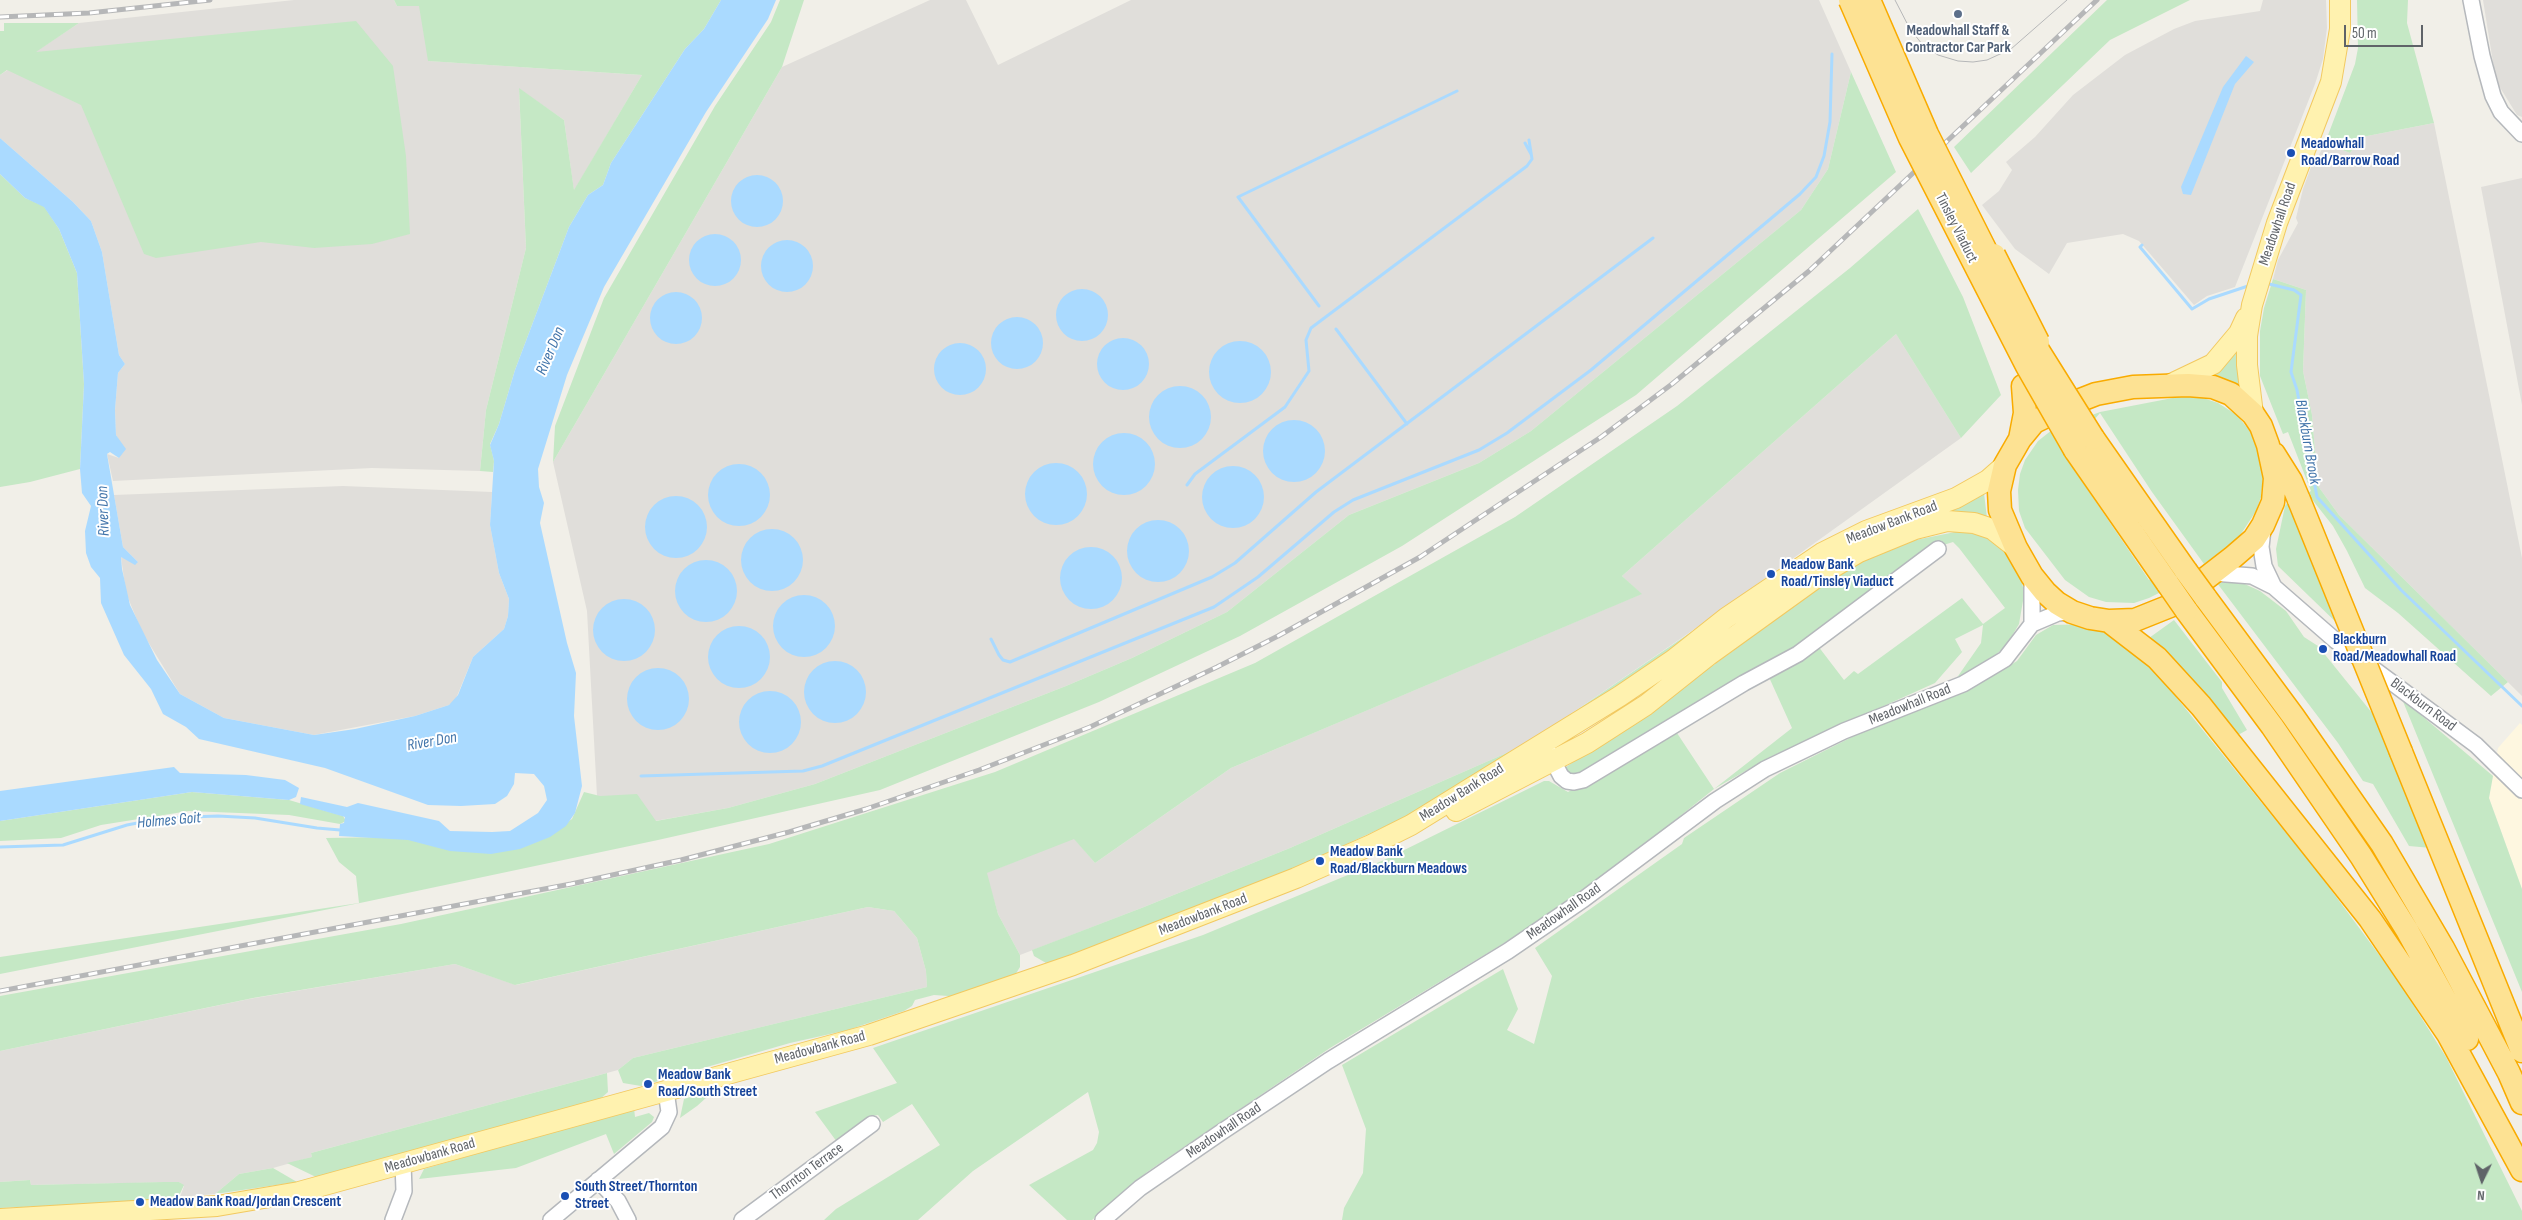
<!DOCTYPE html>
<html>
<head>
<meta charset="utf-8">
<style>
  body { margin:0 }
  #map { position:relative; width:2522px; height:1220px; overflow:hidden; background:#f1efe8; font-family:"Sofia Sans Condensed",sans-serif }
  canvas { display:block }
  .north { position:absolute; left:2457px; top:1155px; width:50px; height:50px; -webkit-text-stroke:4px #fff; paint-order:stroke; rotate:184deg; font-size:14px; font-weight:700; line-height:20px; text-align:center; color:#5f6368 }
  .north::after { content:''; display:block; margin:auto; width:18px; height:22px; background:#5f6368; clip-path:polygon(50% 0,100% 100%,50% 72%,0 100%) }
  .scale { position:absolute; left:2344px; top:25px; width:79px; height:22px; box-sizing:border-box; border:2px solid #5f6368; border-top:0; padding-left:6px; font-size:15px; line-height:18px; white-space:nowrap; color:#5f6368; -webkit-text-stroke:4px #fff; paint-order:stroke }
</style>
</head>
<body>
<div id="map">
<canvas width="2522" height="1220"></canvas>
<div class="north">N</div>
<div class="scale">50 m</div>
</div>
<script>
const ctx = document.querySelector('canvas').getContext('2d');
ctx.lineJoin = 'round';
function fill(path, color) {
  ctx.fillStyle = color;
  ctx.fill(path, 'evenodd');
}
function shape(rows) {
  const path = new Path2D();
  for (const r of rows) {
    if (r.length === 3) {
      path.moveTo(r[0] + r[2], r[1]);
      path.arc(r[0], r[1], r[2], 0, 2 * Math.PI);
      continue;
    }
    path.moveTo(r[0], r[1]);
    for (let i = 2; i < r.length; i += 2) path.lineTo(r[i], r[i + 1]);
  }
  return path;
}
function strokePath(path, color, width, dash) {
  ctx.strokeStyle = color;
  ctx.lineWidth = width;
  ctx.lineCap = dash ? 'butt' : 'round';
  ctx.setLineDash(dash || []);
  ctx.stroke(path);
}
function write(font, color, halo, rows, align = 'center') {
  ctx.font = font + ' "Sofia Sans Condensed",sans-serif';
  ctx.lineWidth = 4;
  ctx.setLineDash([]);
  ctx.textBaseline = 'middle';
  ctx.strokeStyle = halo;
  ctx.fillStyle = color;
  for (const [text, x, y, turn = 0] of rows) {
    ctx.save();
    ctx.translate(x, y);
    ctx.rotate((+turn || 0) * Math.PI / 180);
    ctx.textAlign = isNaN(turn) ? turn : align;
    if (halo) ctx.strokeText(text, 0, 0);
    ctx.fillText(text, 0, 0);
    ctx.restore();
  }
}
fill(shape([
  [2520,723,2522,725,2522,889,2489,798,2498,748]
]), '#fef7e0');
fill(shape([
  [294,0,394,0,397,6,425,6,429,61,642,75,574,191,564,120,519,89,526,248,486,410,480,471,372,468,113,481,107,454,119,458,120,443,116,435,115,410,118,373,125,364,119,355,102,252,91,221,73,202,0,138,0,75,79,23],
  [930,0,966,0,998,65,1131,0,1819,0,1851,72,1828,169,1801,210,1531,431,1479,463,1349,515,1227,612,1132,658,1066,686,815,784,728,808,655,821,597,796,587,611,553,462,782,67],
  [2263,0,2326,0,2327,28,2323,59,2315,84,2235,287,2207,296,2194,305,2139,241,2123,234,2067,243,2049,274,2015,249,1982,205,1999,191,2012,170,2006,162,2035,137,2073,95,2125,55,2174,29,2195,21,2260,11],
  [2483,0,2522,0,2522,117,2517,115,2496,81],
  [2434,123,2522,558,2522,696,2339,515,2318,486,2312,415,2303,371,2306,290,2273,279,2278,260,2298,223,2296,218,2303,189,2311,167,2313,167,2325,143,2350,153,2362,137],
  [2522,178,2522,405,2481,187],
  [1896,334,1961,438,1696,628,1527,744,1290,848,1144,907,1020,955,998,914,986,873,1074,838,1095,863,1231,768,1641,594,1622,576],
  [343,486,492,492,490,525,499,573,509,599,508,616,504,629,473,657,455,701,449,705,415,716,314,735,224,718,180,694,142,632,126,593,121,557,138,562,123,547,114,495],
  [868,907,894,911,917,938,926,971,927,987,633,1058,618,1070,311,1153,312,1157,273,1168,239,1174,215,1194,180,1197,184,1186,179,1182,31,1185,30,1180,0,1182,0,1051,249,999,455,964,516,985]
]), '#e0deda');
fill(shape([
  [394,0,721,0,704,29,685,49,611,163,603,185,588,195,569,227,515,370,499,424,490,444,494,461,493,472,480,471,486,410,526,248,519,88,564,120,574,190,642,75,428,61,419,6,397,6],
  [780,0,804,0,782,67,553,462,555,426,604,298,715,106,771,22],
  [2107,0,2190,0,2110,40,1971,173,1954,147],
  [2357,0,2408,0,2407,23,2434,123,2362,137,2350,153,2325,143,2355,64,2358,48],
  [356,21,393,66,406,156,410,234,372,244,314,248,261,242,156,258,144,254,81,105,7,70,0,75,0,31,4,31,4,23,79,23,36,52],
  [1851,72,1896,172,1636,395,1402,546,1240,636,1099,702,880,790,658,840,360,903,0,974,0,957,359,903,356,876,339,862,326,838,388,837,540,840,572,819,584,792,600,796,637,794,656,821,728,808,815,784,1066,686,1132,658,1227,612,1349,515,1479,463,1531,431,1801,210,1828,169],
  [0,174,25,198,44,206,59,229,77,273,84,384,80,469,30,482,0,487],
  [1918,209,1963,297,2001,395,1961,438,1896,334,1622,576,1642,594,1231,768,1095,863,1074,839,987,873,998,914,1020,955,1020,967,1015,975,962,997,934,995,915,1000,912,1006,904,1011,848,1030,790,1043,641,1086,623,1083,618,1070,633,1058,927,987,926,971,917,938,894,911,868,907,515,985,455,964,253,998,0,1051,0,996,401,924,769,844,995,772,1255,663,1515,517,1677,406,1850,268],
  [2273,279,2306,290,2303,371,2312,415,2318,486,2339,515,2508,682,2491,696,2398,613,2365,588,2347,551,2333,526,2307,493,2311,491,2288,432,2283,434,2260,376,2260,331,2264,308],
  [2238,346,2242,393,2204,380],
  [2183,396,2203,398,2218,403,2237,415,2252,434,2256,442,2263,477,2261,497,2256,511,2239,537,2204,564,2152,492,2100,413,2064,455,2149,580,2156,579,2167,589,2149,598,2134,603,2106,602,2089,597,2065,580,2025,528,2019,511,2018,490,2020,474,2025,460,2038,441,2052,430,2100,412],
  [1984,493,1987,518,1954,515,1737,618],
  [2288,501,2342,628,2278,566,2276,549,2285,506],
  [1960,531,1988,537,2010,555,2021,573,2024,595,2019,624,2006,646,1987,662,1956,679,1981,643,1983,625,1955,639,1962,652,1935,683,1770,757,1714,789,1635,852,1539,922,1330,1048,1147,1172,1092,1220,1067,1220,1029,1185,1093,1150,1097,1143,1099,1132,1088,1092,973,1171,918,1220,824,1220,836,1209,940,1145,912,1104,883,1122,878,1115,868,1117,864,1125,837,1142,815,1112,897,1083,873,1048,1203,935,1384,860,1544,781,1549,781,1568,792,1675,730,1714,789,1792,728,1768,675,1818,646,1844,680,1854,671,1858,674,1962,598,1983,624,2005,608,1959,548,1953,542,1934,548,1813,640,1571,778,1563,769,1715,664,1842,570,1901,543],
  [2238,581,2260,591,2286,611,2304,637,2318,646,2381,724,2431,848,2409,846,2373,784,2363,781,2338,743,2217,583],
  [2174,620,2222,682,2222,688,2247,730,2238,735,2149,638],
  [2087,624,2116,636,2147,661,2320,875,2397,979,2446,1057,2522,1211,2522,1220,1342,1220,1344,1208,1363,1173,1366,1129,1342,1065,1503,969,1518,1009,1507,1030,1534,1044,1552,976,1535,948,1682,844,1684,838,1780,773,1864,731,1969,690,2017,661,2036,635,2053,625],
  [1697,628,1694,635,1680,646,1617,692,1425,808,1249,889,1055,962,1046,963,1034,956,1032,950,1144,907,1290,848,1527,744],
  [2402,699,2493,776,2489,798,2522,889,2522,992],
  [192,792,289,800,343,816,346,821,340,824,289,815,189,811,101,825,61,838,0,841,0,821],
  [607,1073,608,1092,599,1100,318,1178,287,1163,312,1157,311,1153],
  [716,1089,697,1106,680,1118,684,1099],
  [634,1108,635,1117,649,1113,654,1117,652,1122,614,1154,606,1134,516,1168,419,1179,424,1169],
  [273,1168,297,1182,215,1194,239,1174],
  [30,1180,31,1185,164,1182,179,1182,184,1185,177,1200,0,1208,0,1182]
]), '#c5e8c5');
fill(shape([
  [721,0,776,0,768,19,706,112,604,287,567,375,538,469,539,487,544,503,540,523,567,643,576,673,574,716,582,786,575,813,566,826,550,837,520,849,491,854,450,851,408,840,339,836,340,824,344,823,345,817,300,804,301,797,347,807,358,803,439,821,450,831,492,832,510,831,538,813,547,800,544,786,534,774,515,773,514,784,507,796,495,804,461,806,428,805,325,768,199,739,186,727,163,714,151,689,124,655,101,603,100,578,91,567,86,553,85,531,91,506,82,493,80,469,84,384,77,273,59,229,44,207,25,198,0,174,0,138,73,202,91,221,102,252,119,355,125,364,118,373,115,410,116,435,126,449,119,458,110,452,107,454,123,547,138,562,135,565,121,557,122,569,130,605,157,660,180,694,224,718,314,735,355,729,415,716,449,705,458,695,473,657,504,629,508,616,509,599,499,573,490,525,494,461,490,445,499,424,515,370,569,227,588,195,603,185,611,163,685,49,704,29],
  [2246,56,2254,62,2235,84,2191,195,2183,194,2181,187,2223,87],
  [757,201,26],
  [715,260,26],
  [787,266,26],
  [1082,315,26],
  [676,318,26],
  [1017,343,26],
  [1123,364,26],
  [1240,372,31],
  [960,369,26],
  [1180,417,31],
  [1294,451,31],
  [1124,464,31],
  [1056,494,31],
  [739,495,31],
  [1233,497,31],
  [676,527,31],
  [1158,551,31],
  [772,560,31],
  [1091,578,31],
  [706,591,31],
  [804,626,31],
  [624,630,31],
  [739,657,31],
  [835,692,31],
  [658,699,31],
  [770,722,31],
  [174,767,180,773,246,775,285,780,299,788,296,797,289,800,192,792,0,821,0,791]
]), '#aadaff');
strokePath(shape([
  [1525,143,1531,154],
  [2142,245,2140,247,2192,309,2209,299,2251,285],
  [2265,283,2294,290,2301,295,2291,372,2297,390,2317,497,2401,590,2522,706],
  [1319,306,1238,197,1457,91],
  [1336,329,1407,424],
  [1187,485,1195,474,1285,407,1309,371,1306,340,1311,328,1527,166,1532,159,1529,140],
  [991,639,999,655,1003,660,1010,662,1212,577,1235,563,1316,492,1653,238],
  [641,776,803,771,822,766,1214,607,1258,577,1334,512,1353,500,1479,450,1507,433,1591,370,1800,194,1816,177,1824,156,1830,122,1832,54],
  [0,847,63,845,127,825,163,818,218,816,255,818,317,828,340,830]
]), '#aadaff', 3);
const minor = shape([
  [2471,0,2482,56,2493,96,2501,112,2522,134],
  [2263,529,2261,547,2264,566,2274,587],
  [2213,573,2252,576,2274,587,2336,641,2476,745,2522,790],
  [2032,624,2032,576],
  [1548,751,1561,776,1567,781,1574,782,1583,780,1744,683,1798,654,1938,549],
  [598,1180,618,1201,628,1220],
  [393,1220,404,1191,403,1163],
  [551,1220,662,1127,669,1112,666,1091],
  [742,1220,872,1124],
  [1103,1220,1140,1188,1220,1133,1328,1061,1508,951,1584,899,1715,801,1765,769,1844,731,1963,684,2005,659,2032,624,2058,613,2072,612]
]);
const major = shape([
  [2169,385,2213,364,2239,333,2246,318],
  [2253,414,2247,365,2247,336,2252,305,2277,223,2331,82,2340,29,2340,0],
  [1456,811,1587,743,1646,705,1709,655,1820,575,1859,552,1915,529,1947,521,1974,523,1992,529,2016,548],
  [0,1219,217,1206,299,1192,869,1035,1073,965,1296,878,1371,845,1411,825,1620,696,1673,660,1726,618,1822,553,1866,531,1956,498,1988,480,2005,465]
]);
const highway = shape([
  [2188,385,2213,387,2231,394,2253,414,2261,426,2268,445,2275,478,2273,502,2263,525,2254,539,2232,558,2170,606,2135,620,2109,621,2090,618,2072,612,2057,603,2045,592,2032,576,2016,548,2000,510,1999,491,2005,465,2020,439,2034,422,2073,403,2096,394,2133,387,2188,385],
  [2093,438,2186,571],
  [2020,439,2025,413,2023,386],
  [2075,450,2168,584],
  [2274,454,2291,481,2299,500],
  [2205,597,2293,716,2382,844,2443,948,2509,1073,2522,1103],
  [2186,610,2272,726,2361,856,2407,930,2467,1039],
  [2109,621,2157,658,2201,706,2370,919,2448,1034,2522,1170],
  [2401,752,2522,1051]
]);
strokePath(minor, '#b5b8bc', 18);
strokePath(major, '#f2c960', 22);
strokePath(highway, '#f9ab00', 25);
strokePath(minor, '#fff', 15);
strokePath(major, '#fff2af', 20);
strokePath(highway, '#fde293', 22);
strokePath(shape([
  [1895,0,1910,29,1922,44,1938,55,1958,61,1973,62,1987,60,2011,49,2067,0]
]), '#b6b7b8', 1);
const rail = shape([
  [0,17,89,13,210,0],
  [0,991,571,884,681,860,789,832,866,809,979,770,1090,727,1217,667,1278,636,1420,557,1601,437,1672,384,1809,271,2097,0]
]);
strokePath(rail, '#b6b7b8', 5);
strokePath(rail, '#fff', 3, [9]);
const highwayBridge = shape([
  [1850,0,1910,138,2027,366,2075,450],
  [1869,0,1927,134,1996,271],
  [1994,255,2038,342],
  [2026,331,2093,438],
  [2299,500,2401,752],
  [2186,571,2205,597],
  [2168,584,2186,610]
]);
strokePath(highwayBridge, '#f9ab00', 25, []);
strokePath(highwayBridge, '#fde293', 22);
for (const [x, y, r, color] of [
  [1958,14,5,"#5c6f8a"],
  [2291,153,5,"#1a4fb4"],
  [1771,574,5,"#1a4fb4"],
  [2323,649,5,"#1a4fb4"],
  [1320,861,5,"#1a4fb4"],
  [648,1084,5,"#1a4fb4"],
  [565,1196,5,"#1a4fb4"],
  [140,1202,5,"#1a4fb4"]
]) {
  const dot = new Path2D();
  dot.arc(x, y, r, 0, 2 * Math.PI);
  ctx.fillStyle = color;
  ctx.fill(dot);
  strokePath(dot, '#fff', 2);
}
write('bold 15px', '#4e5e75', '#fff', [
  ["Meadowhall Staff &",1958,31],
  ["Contractor Car Park",1958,48]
]);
write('bold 15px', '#164399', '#fff', [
  ["Meadowhall",2301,144],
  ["Road/Barrow Road",2301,161],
  ["Meadow Bank",1781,565],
  ["Road/Tinsley Viaduct",1781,582],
  ["Blackburn",2333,640],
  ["Road/Meadowhall Road",2333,657],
  ["Meadow Bank",1330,852],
  ["Road/Blackburn Meadows",1330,869],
  ["Meadow Bank",658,1075],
  ["Road/South Street",658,1092],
  ["South Street/Thornton",575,1187],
  ["Street",575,1204],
  ["Meadow Bank Road/Jordan Crescent",150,1202]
], 'left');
write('15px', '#5f6368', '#fff', [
  ["Meadowhall Road",2278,224,-71],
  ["Tinsley Viaduct",1956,228,63],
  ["Meadow Bank Road",1892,523,-21],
  ["Meadowhall Road",1910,705,-22],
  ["Blackburn Road",2423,705,37],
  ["Meadow Bank Road",1462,793,-32],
  ["Meadowhall Road",1564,912,-35],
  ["Meadowbank Road",1203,915,-21],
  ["Meadowbank Road",820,1048,-15],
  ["Meadowhall Road",1224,1131,-34],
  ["Meadowbank Road",430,1156,-16],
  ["Thornton Terrace",807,1172,-36]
]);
write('italic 16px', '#4174aa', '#fff', [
  ["River Don",551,351,-67],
  ["Blackburn Brook",2307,442,80],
  ["River Don",104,511,-92],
  ["River Don",432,742,-10],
  ["Holmes Goit",169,821,-5]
]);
</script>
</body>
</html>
